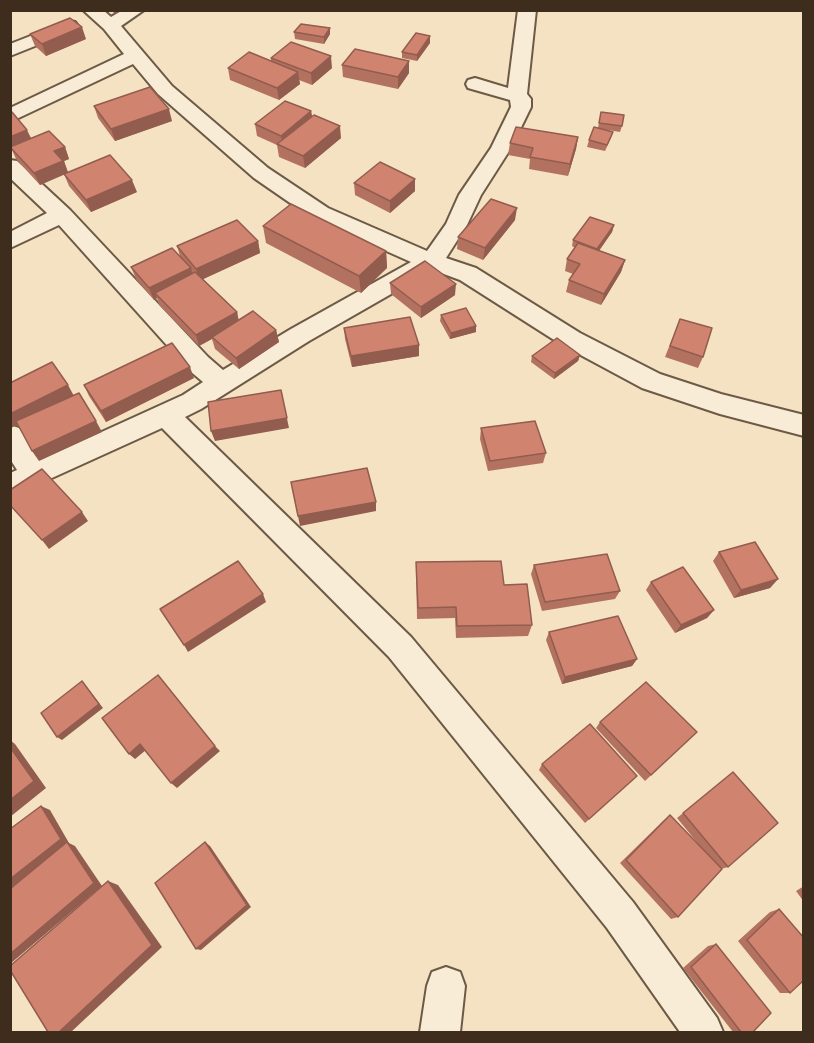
<!DOCTYPE html>
<html>
<head>
<meta charset="utf-8">
<style>
  body { margin:0 }
  #map { position:relative; width:814px; height:1043px; overflow:hidden; background:#f5e2c2; font-family:"IM FELL Great Primer",serif }
  canvas { display:block }
  .frame { position:absolute; inset:0; border:12px solid #3e2c1d; pointer-events:none }
</style>
</head>
<body>
<div id="map">
<canvas width="814" height="1043"></canvas>
<div class="frame"></div>
</div>
<script>
const ctx = document.querySelector('canvas').getContext('2d');
ctx.lineJoin = 'round';
function shape(rows) {
  const path = new Path2D();
  for (const r of rows) {
    path.moveTo(r[0], r[1]);
    for (let i = 2; i < r.length; i += 2) path.lineTo(r[i], r[i + 1]);
  }
  return path;
}
function strokePath(path, color, width, dash) {
  ctx.strokeStyle = color;
  ctx.lineWidth = width;
  ctx.lineCap = dash ? 'butt' : 'round';
  ctx.setLineDash(dash || []);
  ctx.stroke(path);
}
function fill(path, color) {
  ctx.fillStyle = color;
  ctx.fill(path, 'evenodd');
}
const street = shape([
  [83,10,103,10,111,17,123,10,144,10,121,26,172,86,268,168,328,208,427,251,446,224,459,195,491,148,511,107,510,100,468,88,466,84,468,80,475,78,508,88,518,10,536,10,527,94,531,99,531,107,511,148,481,195,467,225,446,258,476,268,580,333,660,374,721,394,804,415,804,436,720,414,642,388,562,345,460,280,433,270,309,341,201,409,185,417,411,637,633,902,717,1018,723,1032,680,1032,607,928,389,657,162,428,10,497,10,473,17,470,10,459,10,425,19,428,40,460,183,395,203,382,190,371,59,225,10,248,10,232,47,213,10,178,10,160,17,161,70,210,208,357,223,370,291,329,411,262,312,218,254,178,158,94,133,64,10,122,10,108,124,54,104,29,83,10],
  [69,21,75,22,78,26,75,30,10,56,10,44,69,21],
  [446,967,460,972,465,986,460,1032,420,1032,427,986,432,972,446,967]
]);
strokePath(street, '#6c5a46', 4);
fill(street, '#f8ecd7');
fill(shape([
  [294,32,330,34,324,44,295,39],
  [30,34,86,39,46,56,35,46],
  [430,43,417,61,402,58,402,52],
  [271,58,332,68,312,85,299,80,300,84,279,100,230,80,228,68,271,61],
  [409,61,409,73,398,89,343,77,342,65],
  [94,106,172,121,115,141,98,118],
  [311,111,312,116,341,138,305,168,279,157,277,145,257,136,255,124],
  [601,112,622,126,620,132,608,130,613,132,611,138,605,151,587,147,589,140,598,128],
  [10,113,31,138,65,147,69,159,64,161,68,172,137,192,91,212,69,186,64,174,40,185,16,159,12,150,10,151],
  [578,137,576,149,568,176,529,169,530,159,508,155,510,143],
  [415,179,415,191,390,213,355,195,354,183],
  [515,220,483,260,457,249,458,237],
  [614,225,612,232,599,251,625,260,621,272,601,305,566,292,569,280,573,274,565,271,567,259,575,248,572,246,573,240],
  [263,226,386,251,387,268,361,293,266,243],
  [258,241,260,253,203,279,237,312,239,321,276,330,279,342,239,369,215,349,212,339,199,346,159,305,157,298,154,300,136,279,131,267,180,256,177,246],
  [390,283,455,295,421,318,391,294],
  [441,315,476,326,476,332,450,339,440,321],
  [680,319,703,357,698,368,665,357],
  [344,328,419,345,419,356,352,367,345,339],
  [580,355,578,361,554,379,531,362,532,356],
  [194,378,106,422,89,396,84,385],
  [481,428,546,453,543,463,488,471,480,439],
  [719,552,778,579,770,588,734,598,713,561],
  [416,562,504,585,532,625,528,636,456,638,455,618,417,619],
  [534,565,620,591,615,599,542,611,531,574],
  [651,582,714,610,707,618,675,633,646,590],
  [549,632,637,659,632,666,562,684,546,640],
  [600,722,697,732,645,781,596,728],
  [542,764,637,776,585,823,539,770],
  [733,772,728,867,721,869,678,917,671,919,620,863,664,820,670,815,700,846,677,818],
  [804,886,804,902,796,891],
  [779,909,790,993,780,993,738,941,770,912],
  [716,944,753,1032,733,1032,683,968,708,946]
]), '#b37260');
fill(shape([
  [113,10,124,10,114,14],
  [82,27,86,39,46,56,42,44],
  [330,28,330,34,324,44,324,37],
  [430,36,430,43,417,61,417,55],
  [331,56,332,68,312,85,311,73],
  [409,61,409,73,398,89,398,77],
  [298,72,300,84,279,100,277,88],
  [169,109,172,121,115,141,111,129],
  [311,111,313,123,283,148,281,136],
  [340,126,341,138,305,168,303,156],
  [27,130,33,142,10,147,10,137],
  [578,137,576,149,568,176,570,164],
  [65,147,69,159,64,161,68,173,40,185,34,173,54,151],
  [415,179,415,191,390,213,390,201],
  [132,180,137,192,91,212,86,200],
  [517,208,515,220,483,260,485,248],
  [614,225,612,232,595,256,597,249],
  [258,241,260,253,199,281,196,269],
  [386,251,387,268,361,293,359,276],
  [625,260,621,272,601,305,604,294],
  [191,268,194,280,155,293,157,298,154,300,149,288],
  [456,284,455,295,421,318,421,307],
  [237,312,239,324,199,346,196,335],
  [476,326,476,332,450,339,451,333],
  [276,330,279,342,239,369,236,358],
  [419,345,419,356,352,367,351,356],
  [580,355,578,361,554,379,555,373],
  [190,367,194,378,106,422,101,411],
  [68,385,74,396,11,428,10,414],
  [281,390,289,428,215,441,211,431],
  [96,421,102,432,39,461,32,451],
  [376,502,376,511,300,526,298,516],
  [82,512,88,521,49,549,42,540],
  [778,579,770,588,734,598,741,590],
  [263,594,266,602,188,652,184,645],
  [714,610,707,618,675,633,681,625],
  [637,659,632,666,562,684,565,677],
  [82,681,103,708,62,740,57,737],
  [10,740,15,744,46,788,10,817],
  [140,744,146,750,135,759,129,754],
  [215,746,220,751,177,788,171,783],
  [41,806,50,810,69,843,75,846,102,886,10,964,10,879],
  [205,842,210,846,251,907,201,950,196,949],
  [108,881,118,885,162,947,71,1032,59,1032]
]), '#925c4e');
const building = shape([
  [70,18,82,27,42,44,30,34,70,18],
  [301,24,330,28,324,37,294,32,301,24],
  [416,33,430,36,417,55,402,52,416,33],
  [291,42,331,56,311,73,271,58,291,42],
  [355,49,409,61,398,77,342,65,355,49],
  [249,52,298,72,277,88,228,68,249,52],
  [150,87,169,109,111,129,94,106,150,87],
  [285,101,311,111,281,136,255,124,285,101],
  [12,112,27,130,10,137,10,113,12,112],
  [601,112,624,115,622,126,599,123,601,112],
  [314,115,340,126,303,156,277,144,314,115],
  [516,127,578,137,570,164,530,157,533,148,510,143,516,127],
  [594,127,613,132,607,145,589,140,594,127],
  [49,131,65,147,54,151,63,161,34,173,10,147,49,131],
  [110,155,132,180,86,200,64,174,110,155],
  [380,162,415,179,390,201,354,183,380,162],
  [491,199,517,208,485,248,458,237,491,199],
  [291,204,386,251,359,276,263,226,291,204],
  [590,217,614,225,597,249,573,240,590,217],
  [237,220,258,241,196,269,177,246,237,220],
  [578,243,625,260,604,294,569,280,580,264,567,259,578,243],
  [172,248,191,268,149,288,131,267,172,248],
  [425,261,456,284,421,307,390,283,425,261],
  [195,272,237,312,196,335,155,293,195,272],
  [466,308,476,326,451,333,441,315,466,308],
  [253,311,276,330,236,358,212,337,253,311],
  [410,317,419,345,351,356,344,328,410,317],
  [680,319,712,328,703,357,670,346,680,319],
  [557,338,580,355,555,373,532,356,557,338],
  [172,343,190,367,101,411,84,385,172,343],
  [52,362,68,385,10,414,10,383,52,362],
  [281,390,287,418,211,431,208,402,281,390],
  [79,393,96,421,32,451,16,421,79,393],
  [535,421,546,453,490,461,481,428,535,421],
  [367,468,376,502,298,516,291,482,367,468],
  [42,469,82,512,42,540,10,505,10,490,42,469],
  [755,542,778,579,741,590,719,552,755,542],
  [607,554,620,591,545,602,534,565,607,554],
  [238,561,263,594,184,645,160,609,238,561],
  [501,561,504,585,527,584,532,625,457,626,456,607,418,608,416,562,501,561],
  [683,567,714,610,681,625,651,582,683,567],
  [618,616,637,659,565,677,549,632,618,616],
  [158,675,215,746,171,783,140,744,129,754,102,718,158,675],
  [82,681,99,704,57,737,41,713,82,681],
  [646,682,697,732,651,775,600,722,646,682],
  [590,724,637,776,589,819,542,764,590,724],
  [10,747,34,781,10,800,10,747],
  [733,772,778,823,728,867,683,813,733,772],
  [41,806,61,839,10,879,10,829,41,806],
  [670,815,722,869,678,917,626,860,670,815],
  [67,842,94,883,10,954,10,889,67,842],
  [205,842,247,905,196,949,155,883,205,842],
  [108,881,152,945,59,1032,48,1032,10,970,10,966,108,881],
  [779,909,804,938,804,980,790,993,747,940,779,909],
  [716,944,771,1013,753,1032,741,1032,691,967,716,944]
]);
fill(building, '#d08470');
strokePath(building, '#925c4e', 1.5);
</script>
</body>
</html>
